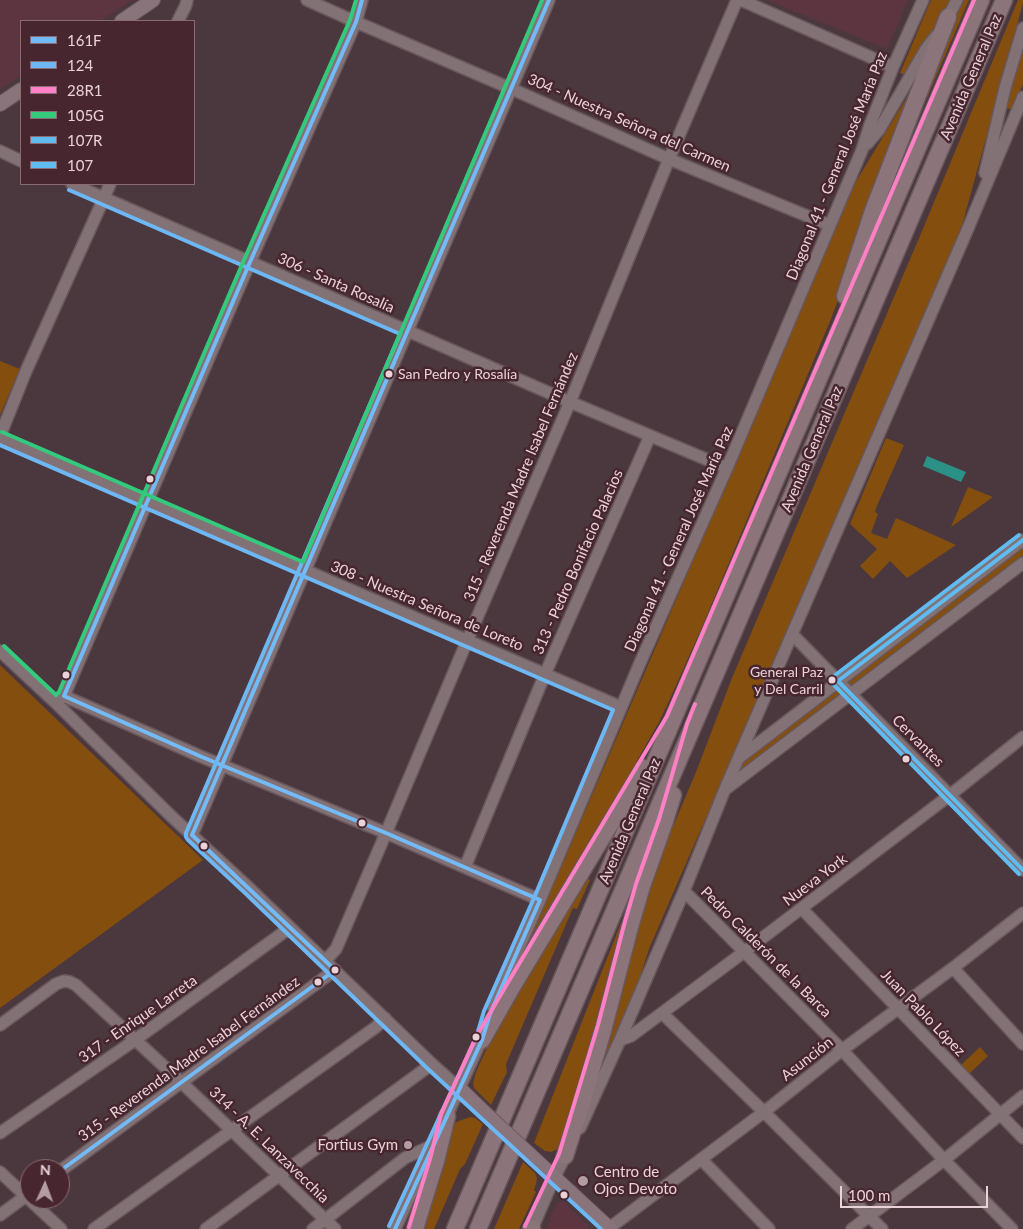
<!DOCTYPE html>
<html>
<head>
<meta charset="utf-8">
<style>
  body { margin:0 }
  #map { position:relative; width:1023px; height:1229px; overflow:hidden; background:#4b383e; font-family:Lato,sans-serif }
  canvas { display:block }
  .legend { position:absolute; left:20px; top:20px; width:175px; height:165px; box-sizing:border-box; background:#48262f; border:1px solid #896b73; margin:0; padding:6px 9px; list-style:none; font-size:15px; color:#ead3d8 }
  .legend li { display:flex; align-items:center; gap:10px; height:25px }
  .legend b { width:25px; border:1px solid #896b73 }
  .north { position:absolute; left:20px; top:1159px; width:50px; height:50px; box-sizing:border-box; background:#48262f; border:1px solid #896b73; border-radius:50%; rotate:2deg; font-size:14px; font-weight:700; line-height:20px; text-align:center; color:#ead3d8 }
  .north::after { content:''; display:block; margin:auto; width:18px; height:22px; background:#b29da2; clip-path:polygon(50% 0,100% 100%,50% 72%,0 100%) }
  .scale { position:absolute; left:840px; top:1186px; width:148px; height:22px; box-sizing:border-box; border:2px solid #ead3d8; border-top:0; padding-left:6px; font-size:15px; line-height:18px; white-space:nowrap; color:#ead3d8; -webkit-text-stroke:4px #48262f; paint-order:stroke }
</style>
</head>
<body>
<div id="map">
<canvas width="1023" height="1229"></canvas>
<ul class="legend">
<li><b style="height:6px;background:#73baf8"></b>161F</li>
<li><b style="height:6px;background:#6db7f4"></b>124</li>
<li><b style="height:6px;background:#ff80c5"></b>28R1</li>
<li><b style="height:6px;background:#33ca7d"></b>105G</li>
<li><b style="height:6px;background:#60bbf0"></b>107R</li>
<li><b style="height:6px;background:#60bbf0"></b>107</li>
</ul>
<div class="north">N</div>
<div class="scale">100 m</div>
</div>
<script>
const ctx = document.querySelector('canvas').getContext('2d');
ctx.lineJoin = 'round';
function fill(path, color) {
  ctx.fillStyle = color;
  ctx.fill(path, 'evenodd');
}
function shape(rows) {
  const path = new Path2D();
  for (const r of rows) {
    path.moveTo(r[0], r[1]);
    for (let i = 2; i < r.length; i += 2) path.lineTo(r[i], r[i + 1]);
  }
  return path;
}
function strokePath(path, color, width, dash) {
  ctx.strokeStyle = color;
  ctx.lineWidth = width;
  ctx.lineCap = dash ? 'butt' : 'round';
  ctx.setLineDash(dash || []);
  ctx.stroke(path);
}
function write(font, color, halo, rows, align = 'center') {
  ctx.font = font + ' Lato,sans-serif';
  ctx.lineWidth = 5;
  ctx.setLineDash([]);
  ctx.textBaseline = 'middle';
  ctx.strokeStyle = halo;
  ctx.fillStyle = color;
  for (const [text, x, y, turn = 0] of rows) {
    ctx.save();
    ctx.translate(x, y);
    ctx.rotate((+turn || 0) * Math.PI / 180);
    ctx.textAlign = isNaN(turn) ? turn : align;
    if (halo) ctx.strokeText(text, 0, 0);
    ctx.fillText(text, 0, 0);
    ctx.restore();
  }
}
fill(shape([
  [0,0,132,0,100,21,21,21,21,75,0,90],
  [767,0,908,0,887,49],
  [563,1201,588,1226,588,1229,546,1229,556,1203]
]), '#5c3540');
fill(shape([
  [931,0,950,0,907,76,900,73],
  [963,0,969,0,902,156,956,12],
  [1018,0,1023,0,1023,3,963,222,951,253,860,466,677,884,649,949,639,980,599,1075,595,1074,645,904,661,855,696,772,732,678,922,231],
  [1023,49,1023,84,1012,110,1007,108,1011,87],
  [918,79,904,120,831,319,702,627,669,701,659,722,536,939,531,937,820,265,849,193],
  [0,361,20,369,0,415],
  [886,438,904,445,876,508,875,512,878,514,871,533,887,539,896,518,956,545,907,578,890,561,873,579,860,566,877,549,850,524],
  [968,487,993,497,951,527],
  [1023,540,1023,563,725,789,738,758],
  [0,665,203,860,0,1008],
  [586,878,590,880,577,909,573,908,506,1064,507,1072,491,1105,474,1088,473,1083,476,1072,500,1019],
  [621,923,627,926,570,1127,558,1149,551,1152,545,1151,534,1143],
  [980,1047,988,1056,969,1074,961,1065],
  [470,1117,475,1118,483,1124,465,1164,460,1169,434,1229,420,1229,452,1129,455,1123,459,1121],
  [523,1162,535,1173,537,1178,536,1184,534,1190,536,1192,519,1229,494,1229]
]), '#834e0e');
fill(shape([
  [927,456,966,472,961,482,923,466]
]), '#2b9085');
const minor = shape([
  [307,0,356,22,512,89,669,159,829,225],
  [741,0,893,67],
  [178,21,186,5,187,0],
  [945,23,957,0],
  [867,144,879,130,926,49,936,36],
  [0,151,21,161],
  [985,173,1005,88,1023,28],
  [72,184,570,402,727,468],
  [0,436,26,371,104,198,110,184],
  [0,438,621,707],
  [792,634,1023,870],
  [0,651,56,703,171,816,248,887,432,1064,460,1089],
  [64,696,202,757,386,833,540,900],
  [56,703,64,696,250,262,356,22,362,0],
  [739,758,1023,540],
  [727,788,1023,563],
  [192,835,549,0],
  [465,867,545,674,650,436],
  [684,891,842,1050,944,1160,1012,1229],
  [802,909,1023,1138],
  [325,961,336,949,386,833,467,641,570,402,669,159,737,0],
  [953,968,1023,1044],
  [493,1007,540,900,640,663,727,468,862,150,870,125,893,67,923,0],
  [662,1013,764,1112,882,1229],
  [0,1025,56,984,64,981,70,982,76,985,181,1082,335,1229],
  [620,1040,631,1036,744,952,950,795,1023,737],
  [444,1122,484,1034],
  [580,1128,620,1040,684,891,725,789,966,233,1023,97],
  [0,1133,135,1040,284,932,293,930],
  [701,1159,769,1229],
  [60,1171,335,970],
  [0,1172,61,1229],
  [0,1215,30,1193],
  [94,1229,376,1027,385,1018],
  [206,1229,432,1064],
  [313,1229,405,1158,433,1145],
  [395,1229,436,1139],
  [532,1229,554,1178,568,1151],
  [608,1229,764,1112,842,1050,953,968,1023,913],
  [852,1229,944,1160,1023,1096]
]);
const major = shape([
  [122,21,153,0],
  [0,104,21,90],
  [460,1089,487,1115],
  [529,1154,610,1229]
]);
const highway = shape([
  [845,296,873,211,948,17],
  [482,1040,512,987,644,768],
  [565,1156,583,1099,604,1027,630,927,642,886,665,821,673,795],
  [415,1229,436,1161,447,1116],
  [455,1229,981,0],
  [478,1229,1004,0],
  [531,1229,532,1228]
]);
strokePath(minor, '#68575c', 14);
strokePath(major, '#68575c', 16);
strokePath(highway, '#68575c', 19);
strokePath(minor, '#827276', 11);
strokePath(major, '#88747a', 14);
strokePath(highway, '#8c747b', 16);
const majorBridge = shape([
  [487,1115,529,1154]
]);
strokePath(majorBridge, '#68575c', 16, []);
strokePath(majorBridge, '#88747a', 14);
strokePath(shape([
  [362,0,356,22,250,262,64,696,202,757,386,833,540,900,490,1014,482,1040,395,1229],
  [60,1171,335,970,192,835,549,0]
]), '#73baf8', 4);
strokePath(shape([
  [69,190,400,334,186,833,186,837,188,840,244,892,428,1069,601,1229],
  [0,445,613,710,534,898,484,1011,476,1038,389,1226]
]), '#6db7f4', 4);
strokePath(shape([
  [525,1226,559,1154,598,1025,624,925,636,884,659,819,687,724,695,704],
  [409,1227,430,1159,441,1114,476,1037,507,984,667,716,974,0]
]), '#ff80c5', 4);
strokePath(shape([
  [2,432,303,562,542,0],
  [4,646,56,695,59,692,244,260,350,20,356,0]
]), '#33ca7d', 4);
strokePath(shape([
  [1023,540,838,681,1023,870]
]), '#60bbf0', 4);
strokePath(shape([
  [1019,874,834,685,832,681,834,676,1019,535]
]), '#60bbf0', 4);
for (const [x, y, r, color] of [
  [389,374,4.5,"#ead3d8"],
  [150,479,4.5,"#ead3d8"],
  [66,675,4.5,"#ead3d8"],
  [832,680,4.5,"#ead3d8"],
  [906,759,4.5,"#ead3d8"],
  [362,823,4.5,"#ead3d8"],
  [204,846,4.5,"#ead3d8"],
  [335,970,4.5,"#ead3d8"],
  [318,982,4.5,"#ead3d8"],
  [476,1037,4.5,"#ead3d8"],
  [408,1145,5,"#b29da2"],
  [583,1181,6,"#b29da2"],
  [564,1195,4.5,"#ead3d8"]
]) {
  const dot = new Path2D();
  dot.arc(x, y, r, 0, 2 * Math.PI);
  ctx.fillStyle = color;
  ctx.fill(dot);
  strokePath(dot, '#48262f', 2);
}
write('14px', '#ead3d8', '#48262f', [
  ["San Pedro y Rosalía",398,374],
  ["General Paz",823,672,"right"],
  ["y Del Carril",823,689,"right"]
], 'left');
write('15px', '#ead3d8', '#48262f', [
  ["Avenida General Paz",971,77,-67],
  ["304 - Nuestra Señora del Carmen",629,123,24],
  ["Diagonal 41 - General José María Paz",837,166,-68],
  ["306 - Santa Rosalía",336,283,24],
  ["Avenida General Paz",812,449,-67],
  ["315 - Reverenda Madre Isabel Fernández",521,477,-67],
  ["Diagonal 41 - General José María Paz",679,539,-66],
  ["313 - Pedro Bonifacio Palacios",578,562,-66],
  ["308 - Nuestra Señora de Loreto",427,606,23],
  ["Cervantes",918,741,45],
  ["Avenida General Paz",630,821,-67],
  ["Nueva York",815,880,-37],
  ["Pedro Calderón de la Barca",766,952,45],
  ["Juan Pablo López",923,1013,46],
  ["317 - Enrique Larreta",138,1019,-35],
  ["315 - Reverenda Madre Isabel Fernández",189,1059,-36],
  ["Asunción",807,1059,-38],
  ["314 - A. E. Lanzavecchia",269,1145,44]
]);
write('15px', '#ead3d8', '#48262f', [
  ["Fortius Gym",398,1145],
  ["Centro de",594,1172,"left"],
  ["Ojos Devoto",594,1189,"left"]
], 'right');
</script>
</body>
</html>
